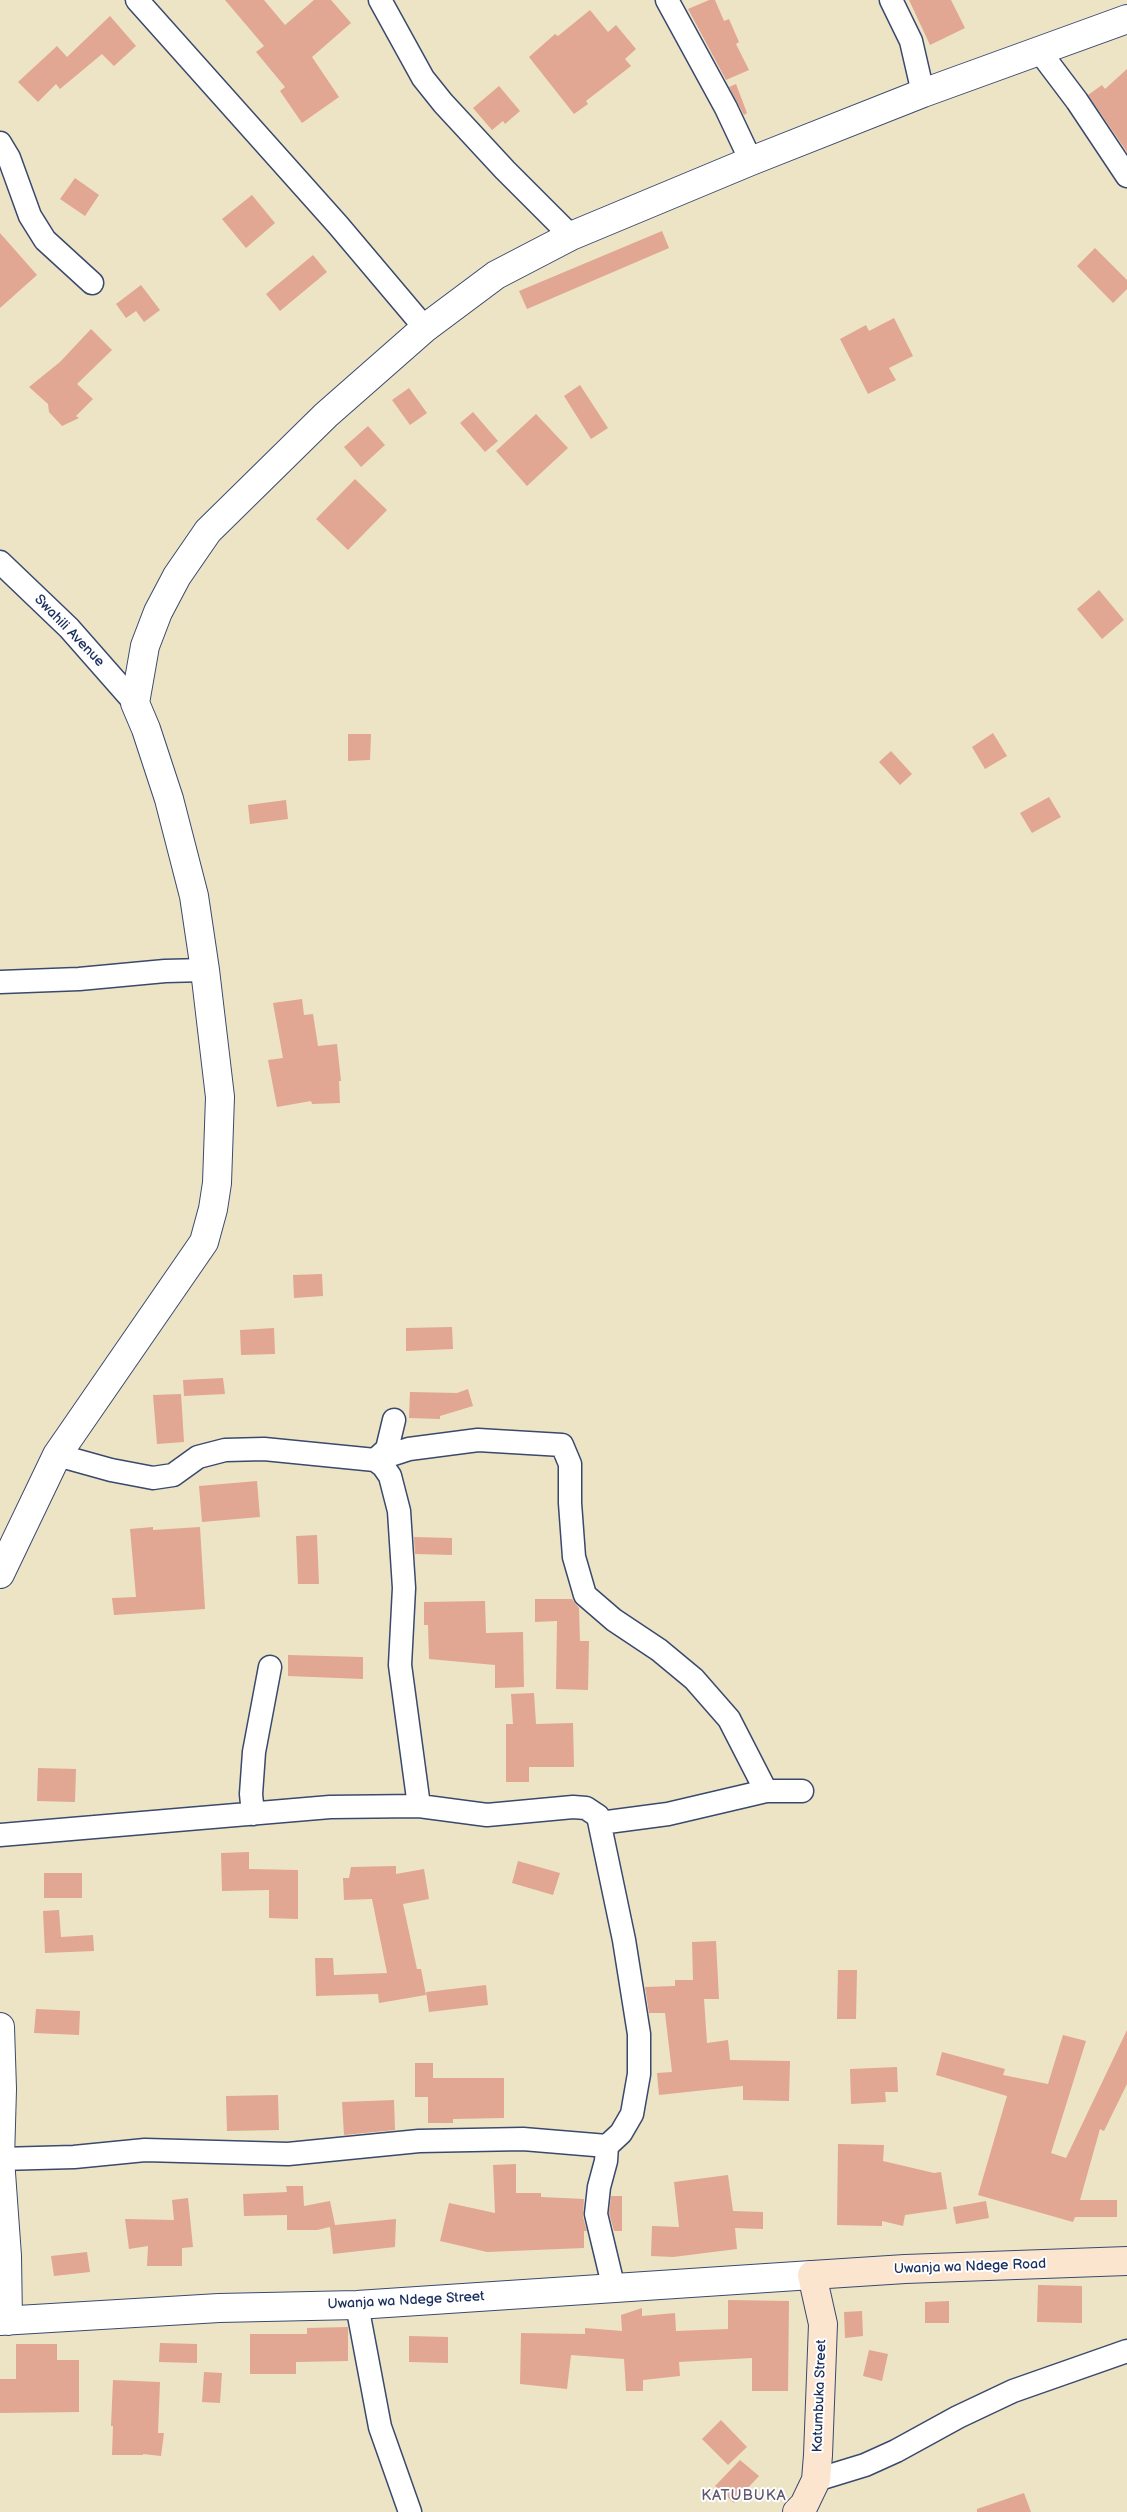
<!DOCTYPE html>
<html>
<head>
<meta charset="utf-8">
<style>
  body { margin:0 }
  canvas { display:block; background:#ede3c5 }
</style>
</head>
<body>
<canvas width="1127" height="2512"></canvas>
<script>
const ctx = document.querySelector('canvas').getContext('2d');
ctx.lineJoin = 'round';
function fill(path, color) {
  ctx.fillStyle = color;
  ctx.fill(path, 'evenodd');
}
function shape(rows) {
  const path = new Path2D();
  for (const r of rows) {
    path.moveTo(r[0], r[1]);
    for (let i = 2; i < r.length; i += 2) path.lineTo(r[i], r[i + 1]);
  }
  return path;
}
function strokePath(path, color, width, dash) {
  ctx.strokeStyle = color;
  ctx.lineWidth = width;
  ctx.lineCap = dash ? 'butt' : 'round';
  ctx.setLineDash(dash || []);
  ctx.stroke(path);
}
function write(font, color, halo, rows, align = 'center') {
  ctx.font = font + ' "Balsamiq Sans",sans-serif';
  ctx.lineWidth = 4;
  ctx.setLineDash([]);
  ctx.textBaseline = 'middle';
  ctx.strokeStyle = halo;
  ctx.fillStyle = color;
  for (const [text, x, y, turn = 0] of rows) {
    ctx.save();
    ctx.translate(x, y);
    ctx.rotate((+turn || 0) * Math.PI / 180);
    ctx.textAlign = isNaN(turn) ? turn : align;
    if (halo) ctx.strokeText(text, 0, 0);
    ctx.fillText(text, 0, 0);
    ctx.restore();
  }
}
fill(shape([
  [225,0,264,0,285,25,314,0,331,0,351,23,312,57,339,97,302,123,280,91,285,87,256,52,264,46],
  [709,0,715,0,724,21,729,19,739,42,736,44,749,70,726,80,688,9],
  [909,0,951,0,965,28,930,45],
  [590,10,608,32,616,25,636,49,625,59,631,66,586,101,588,104,574,114,529,57,555,34,558,36],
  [110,16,136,46,114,66,102,54,60,89,56,84,38,102,18,82,57,46,67,57],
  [1127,69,1127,152,1088,95,1102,85,1105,89],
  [736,84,747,113,744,115,729,87],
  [499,86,520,111,505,124,503,121,492,130,473,108],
  [75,178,99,195,85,216,60,199],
  [252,195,275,223,246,248,222,219],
  [662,231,669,248,527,309,519,291],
  [0,233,37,275,0,308],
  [1095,248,1127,280,1127,289,1113,303,1077,266],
  [313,255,327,272,280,311,266,294],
  [141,285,160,310,144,322,136,311,126,318,116,304],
  [894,318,913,356,889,368,896,380,868,394,840,339,866,325,869,331],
  [91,329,112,350,77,384,93,399,76,416,79,418,62,426,49,412,48,404,29,387,60,362],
  [580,385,608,428,591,439,564,396],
  [409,388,427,413,410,425,392,400],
  [473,412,498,441,485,452,460,423],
  [536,414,568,448,527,486,496,451],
  [368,426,385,445,361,467,344,447],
  [355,479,387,510,348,550,316,519],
  [1099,590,1124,620,1102,639,1077,609],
  [993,733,1007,756,985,769,972,747],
  [348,734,371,734,370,760,348,761],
  [891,751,912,774,900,785,879,762],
  [1049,797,1061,817,1032,833,1020,813],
  [286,800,288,819,250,824,248,805],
  [302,999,304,1015,313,1014,318,1046,337,1044,341,1081,339,1081,340,1103,312,1104,311,1101,277,1107,268,1060,283,1058,273,1003],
  [322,1274,323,1296,294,1298,293,1275],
  [452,1327,453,1349,406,1351,406,1328],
  [274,1328,275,1354,241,1355,240,1330],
  [223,1378,225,1394,184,1396,183,1380],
  [468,1389,473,1406,440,1416,440,1419,409,1418,410,1392,457,1393],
  [181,1394,184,1442,157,1444,153,1395],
  [257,1481,260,1517,202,1522,199,1486],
  [153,1527,153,1530,200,1527,205,1609,114,1615,112,1598,136,1597,130,1529],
  [317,1535,319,1584,298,1584,296,1536],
  [414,1537,452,1538,452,1555,415,1554],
  [535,1599,572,1599,579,1608,580,1641,589,1641,588,1690,556,1689,557,1621,535,1622],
  [485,1601,486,1633,523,1632,524,1687,495,1688,495,1665,429,1659,428,1625,424,1625,424,1602],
  [288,1655,363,1657,363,1679,288,1676],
  [534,1693,536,1724,573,1723,574,1767,529,1767,529,1782,506,1782,506,1724,513,1724,511,1694],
  [38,1768,76,1769,75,1802,37,1801],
  [249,1852,249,1869,298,1870,298,1919,269,1918,269,1890,222,1891,221,1853],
  [518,1861,560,1873,553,1895,512,1883],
  [396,1866,396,1874,424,1869,429,1899,403,1904,417,1969,421,1969,426,1995,379,2003,378,1994,316,1996,315,1958,333,1958,334,1975,387,1973,372,1899,344,1900,343,1878,349,1878,351,1867],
  [44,1873,82,1873,82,1898,44,1898],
  [59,1910,61,1937,93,1935,94,1951,45,1953,43,1911],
  [716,1941,719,1999,704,1999,707,2043,728,2040,730,2060,790,2061,789,2101,743,2100,743,2086,659,2095,657,2073,672,2072,665,2013,649,2013,645,1987,675,1986,675,1980,693,1980,692,1942],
  [838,1970,857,1970,856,2019,837,2019],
  [486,1985,488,2005,429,2012,426,1992],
  [36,2009,80,2011,79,2035,34,2033],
  [1127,2030,1127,2084,1104,2131,1100,2129,1080,2200,1117,2200,1117,2217,1075,2217,1073,2222,978,2195,1007,2096,936,2075,942,2052,1005,2069,1003,2075,1048,2084,1063,2035,1086,2041,1051,2153,1066,2158],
  [415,2063,433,2063,433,2078,504,2078,504,2118,453,2119,453,2123,428,2123,428,2097,415,2097],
  [897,2067,898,2092,885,2092,886,2102,851,2104,850,2069],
  [278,2095,279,2130,227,2131,226,2096],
  [394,2100,395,2130,344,2135,342,2102],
  [838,2144,884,2145,883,2161,934,2173,941,2172,947,2209,905,2215,903,2226,882,2221,882,2226,837,2225],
  [516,2164,516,2193,541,2193,541,2197,584,2199,583,2217,587,2231,584,2231,584,2248,487,2252,440,2241,449,2203,495,2213,493,2165],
  [728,2175,733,2211,763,2212,763,2229,735,2228,737,2249,673,2257,651,2256,652,2226,679,2227,674,2182],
  [286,2186,303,2186,304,2206,330,2201,335,2225,396,2219,395,2247,333,2254,330,2227,317,2230,287,2230,287,2215,244,2216,243,2194,287,2192],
  [611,2196,622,2196,622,2231,614,2231,609,2213],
  [188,2198,193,2247,182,2248,182,2266,147,2266,148,2246,129,2249,125,2219,174,2220,172,2200],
  [986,2201,989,2218,956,2224,953,2207],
  [87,2252,90,2272,54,2276,51,2256],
  [1038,2285,1082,2286,1082,2323,1037,2322],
  [728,2300,789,2301,788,2391,752,2391,752,2358,679,2362,680,2376,643,2380,643,2391,626,2391,624,2359,571,2355,567,2389,520,2384,521,2333,585,2334,585,2328,622,2331,621,2315,642,2308,642,2316,675,2313,676,2331,728,2329],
  [949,2301,949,2323,925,2323,925,2302],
  [862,2311,863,2336,845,2338,844,2312],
  [348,2327,348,2361,296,2362,296,2374,250,2374,250,2334,307,2334,307,2328],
  [409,2336,448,2337,448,2363,409,2362],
  [160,2343,197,2344,197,2363,159,2362],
  [16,2344,57,2344,57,2360,79,2360,79,2412,0,2413,0,2379,16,2379],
  [869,2350,888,2354,882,2381,863,2376],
  [204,2372,222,2373,220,2403,202,2402],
  [113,2380,160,2382,158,2433,164,2433,161,2456,143,2454,143,2455,112,2455,113,2426,111,2426],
  [721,2420,747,2447,728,2465,702,2439],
  [740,2460,759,2476,734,2503,715,2486],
  [1024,2493,1031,2512,977,2512,977,2509]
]), '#e1a793');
const minor = shape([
  [137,0,338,225,425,328],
  [380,0,423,78,443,103,505,170,571,236],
  [667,0,726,108,751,161],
  [891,0,911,41,923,93],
  [1040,52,1077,101,1127,176],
  [0,143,9,158,30,216,45,240,92,283],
  [0,562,69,628,135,703],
  [0,982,79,979,165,971,205,970],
  [57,1455,111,1470,153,1478,173,1475,198,1457,225,1450,264,1449,375,1460,383,1466,390,1476,399,1511,404,1588,400,1665,419,1806],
  [375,1460,409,1449,478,1440,562,1445,570,1464,570,1503,574,1557,585,1595,614,1620,659,1650,694,1679,729,1719,766,1791],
  [375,1460,387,1449,394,1420],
  [253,1814,251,1794,254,1752,270,1667],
  [600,1823,668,1814,766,1791,802,1791],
  [0,1835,330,1807,419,1806,487,1815,573,1807,586,1808,598,1816,624,1940,639,2034,639,2074,632,2114,621,2133,607,2146,606,2161,599,2187,596,2214,614,2289],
  [0,2159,74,2157,145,2150,288,2154,419,2141,523,2139,607,2146],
  [357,2305,380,2427,410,2512],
  [816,2480,865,2465,896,2451,958,2417,1013,2391,1127,2351]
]);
const tertiary = shape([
  [0,1574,57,1455,204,1242,213,1209,217,1183,220,1097,205,970,194,896,169,799,146,729,135,703,145,646,158,612,177,576,208,531,326,415,425,328,496,275,571,236,751,161,923,93,1127,19],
  [0,2027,2,2089,0,2159,7,2256,8,2321],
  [0,2321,219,2308,357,2305,812,2275]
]);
const secondary = shape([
  [797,2512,804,2505,816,2480,818,2455,823,2324,812,2275,905,2269,1127,2261]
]);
strokePath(minor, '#3a4a6d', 25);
strokePath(tertiary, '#3a4a6d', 30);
strokePath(secondary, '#3a4a6d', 30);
strokePath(minor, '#fff', 22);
strokePath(tertiary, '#fff', 28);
strokePath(secondary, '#fbe5cf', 28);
write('14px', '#1b2f5e', '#fff', [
  ["Swahili Avenue",69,631,46],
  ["Uwanja wa Ndege Road",970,2267,-2],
  ["Uwanja wa Ndege Street",406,2301,-3],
  ["Katumbuka Street",820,2396,-88]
]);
ctx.letterSpacing = '1px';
write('15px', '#605971', '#fff', [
  ["KATUBUKA",744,2496]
]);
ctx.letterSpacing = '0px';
</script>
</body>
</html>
